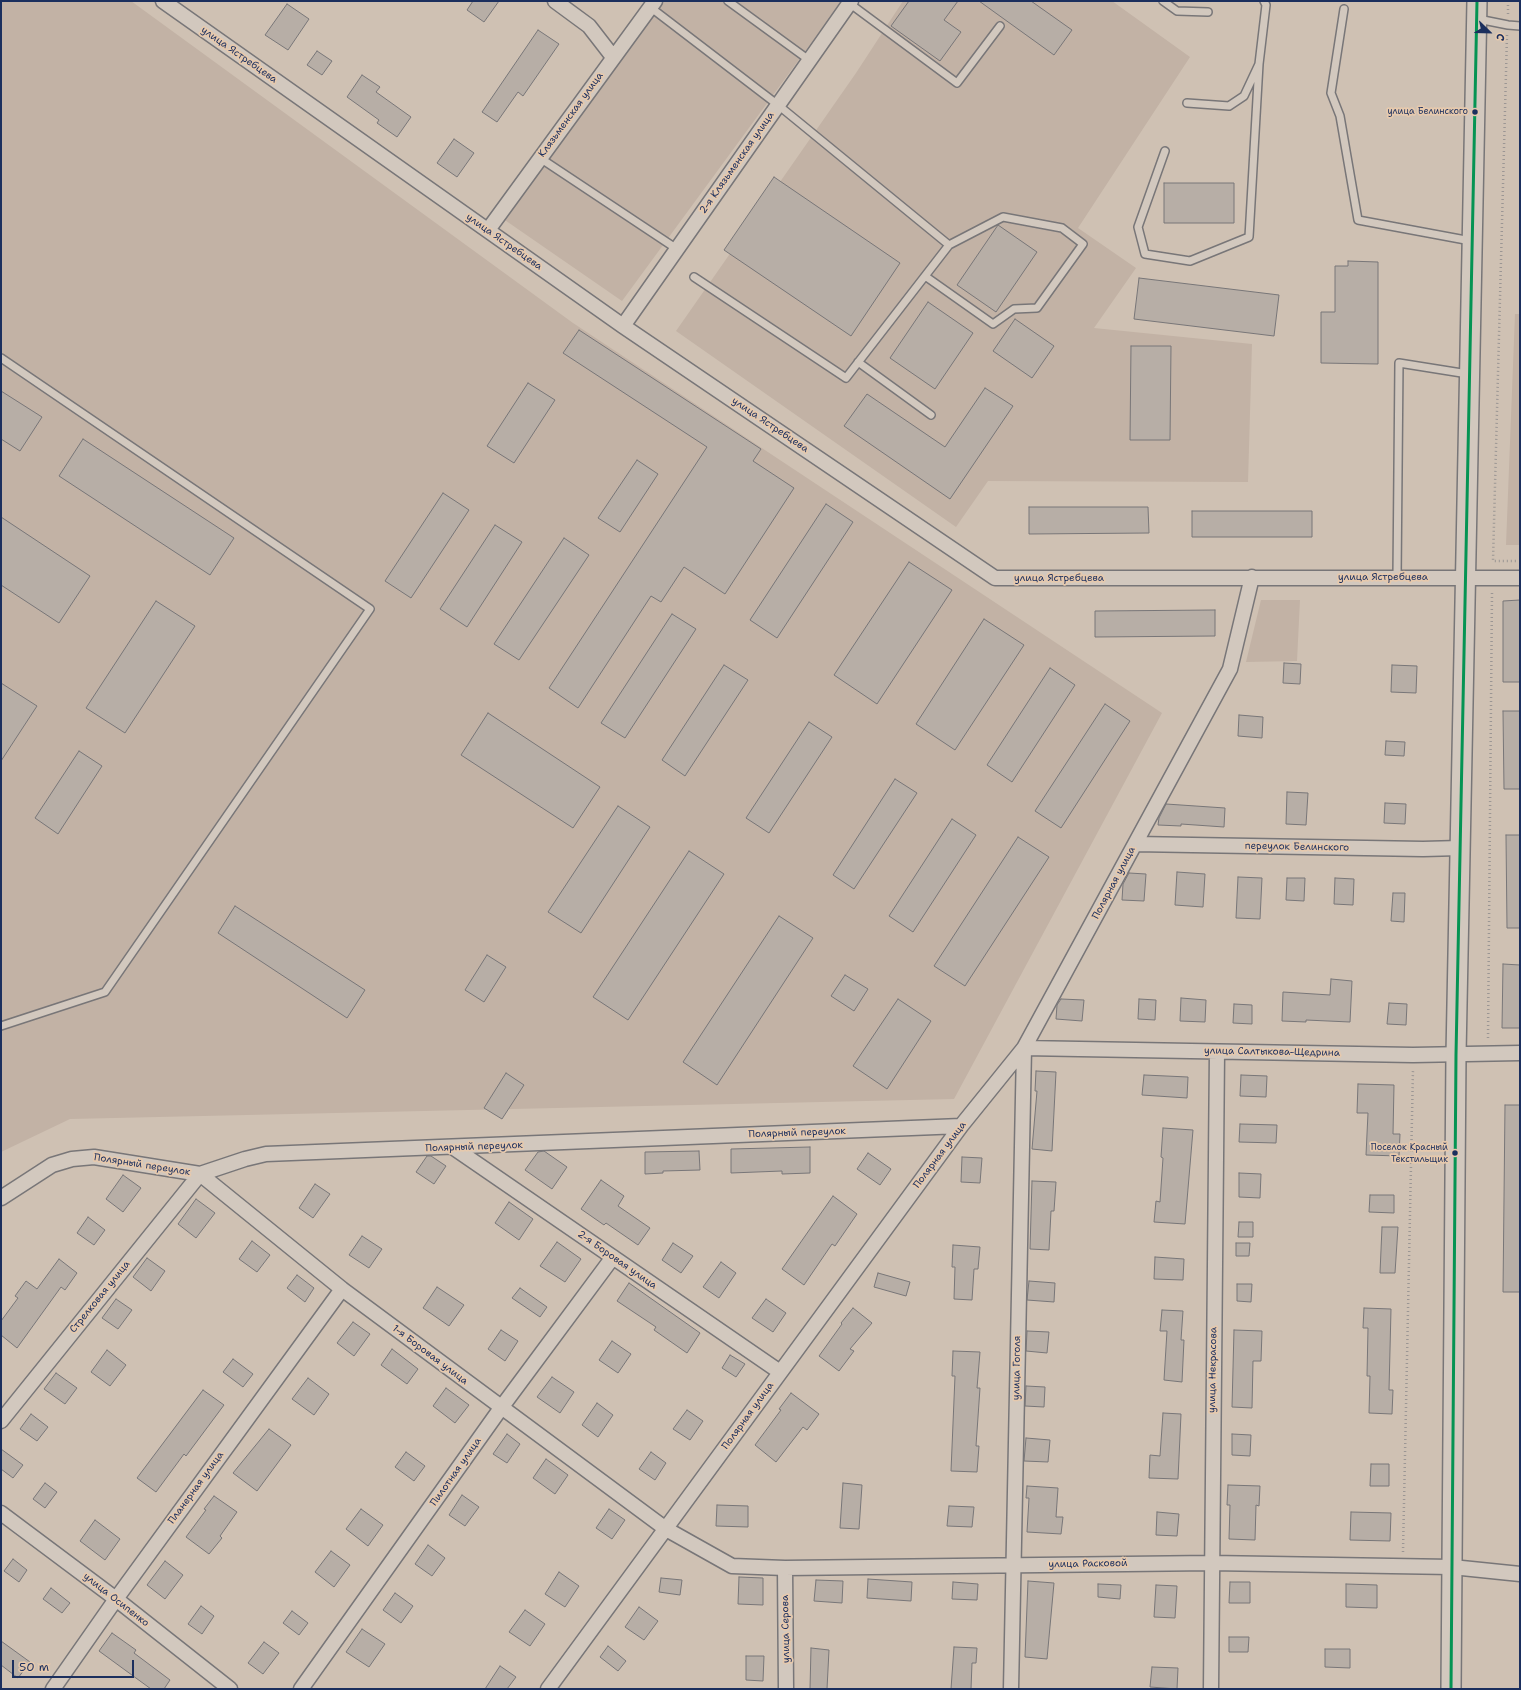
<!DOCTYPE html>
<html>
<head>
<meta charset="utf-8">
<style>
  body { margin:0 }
  #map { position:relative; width:1521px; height:1690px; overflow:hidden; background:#cfc1b3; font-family:"Shantell Sans",sans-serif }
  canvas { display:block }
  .frame { position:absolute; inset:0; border:2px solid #1b2f5e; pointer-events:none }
  .north { position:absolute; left:1469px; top:12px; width:40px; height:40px; -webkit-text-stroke:3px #e6c9ad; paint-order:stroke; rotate:113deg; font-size:11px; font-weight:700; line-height:16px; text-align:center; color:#1b2f5e }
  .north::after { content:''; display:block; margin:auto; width:14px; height:18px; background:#1b2f5e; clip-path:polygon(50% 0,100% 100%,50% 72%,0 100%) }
  .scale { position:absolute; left:12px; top:1660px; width:122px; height:18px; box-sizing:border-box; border:2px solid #1b2f5e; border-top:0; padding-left:5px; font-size:12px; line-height:14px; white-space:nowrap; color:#1b2f5e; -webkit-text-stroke:3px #e6c9ad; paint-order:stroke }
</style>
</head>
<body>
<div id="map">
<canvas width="1521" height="1690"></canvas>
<div class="frame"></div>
<div class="north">С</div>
<div class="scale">50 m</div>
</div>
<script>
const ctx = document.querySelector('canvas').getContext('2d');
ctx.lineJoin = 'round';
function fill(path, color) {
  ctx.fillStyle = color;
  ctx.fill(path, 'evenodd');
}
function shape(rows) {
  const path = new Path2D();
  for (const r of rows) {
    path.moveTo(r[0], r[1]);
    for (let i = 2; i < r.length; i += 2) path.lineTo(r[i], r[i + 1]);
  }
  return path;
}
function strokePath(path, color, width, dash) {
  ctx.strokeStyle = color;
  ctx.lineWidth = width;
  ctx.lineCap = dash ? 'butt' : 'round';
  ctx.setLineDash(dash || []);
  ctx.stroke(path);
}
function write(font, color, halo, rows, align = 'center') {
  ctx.font = font + ' "Shantell Sans",sans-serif';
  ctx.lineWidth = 3.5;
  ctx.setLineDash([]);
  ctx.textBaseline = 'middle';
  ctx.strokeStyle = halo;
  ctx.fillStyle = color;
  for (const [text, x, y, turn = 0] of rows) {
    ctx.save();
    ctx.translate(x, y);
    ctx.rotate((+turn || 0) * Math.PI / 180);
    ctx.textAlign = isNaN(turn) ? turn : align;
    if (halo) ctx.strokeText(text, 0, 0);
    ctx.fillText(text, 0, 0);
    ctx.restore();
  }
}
fill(shape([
  [1,1,131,1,573,323,1162,713,954,1099,70,1119,1,1152],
  [649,1,842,1,622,301,499,216],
  [903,1,1112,1,1190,57,1078,228,1136,268,1094,328,1252,344,1248,482,988,481,956,527,676,331,856,73],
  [1515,314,1520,314,1520,545,1506,545],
  [1261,600,1300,600,1297,661,1246,662]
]), '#c2b2a5');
const building = shape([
  [473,1,499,1,484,22,467,10,473,1],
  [909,1,958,1,944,20,961,32,940,61,891,26,909,1],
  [979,1,1031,1,1072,30,1054,55,979,1],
  [287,4,309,19,288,50,265,35,287,4],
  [538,30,559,44,523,96,518,92,497,122,482,112,538,30],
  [317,51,332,61,322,75,307,65,317,51],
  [362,75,380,87,376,92,411,117,397,137,377,123,379,120,347,97,362,75],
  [454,139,474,153,457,177,437,163,454,139],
  [774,177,900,263,851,336,724,250,774,177],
  [1164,183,1234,183,1234,223,1164,223,1164,183],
  [998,225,1037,252,996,312,957,285,998,225],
  [1348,261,1378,262,1378,364,1321,363,1321,312,1335,312,1335,266,1348,266,1348,261],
  [1139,278,1279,295,1274,336,1134,319,1139,278],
  [928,302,973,333,935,389,890,358,928,302],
  [1015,319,1054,346,1032,378,993,351,1015,319],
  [579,330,761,449,753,461,794,488,725,594,684,567,661,602,651,596,578,708,549,688,707,447,563,353,579,330],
  [1131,346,1171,346,1170,440,1130,440,1131,346],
  [528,383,555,400,514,463,487,446,528,383],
  [985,388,1013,406,950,499,844,426,867,394,945,447,985,388],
  [1,391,42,417,20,451,1,439,1,391],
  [83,439,234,538,210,575,59,476,83,439],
  [637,460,658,474,620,532,598,518,637,460],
  [443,493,469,510,411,598,385,581,443,493],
  [826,504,853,522,777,638,750,620,826,504],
  [1029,507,1148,507,1149,533,1029,534,1029,507],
  [1192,511,1312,511,1312,537,1192,537,1192,511],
  [1,517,90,576,59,623,1,585,1,517],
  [495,525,522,542,467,627,440,609,495,525],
  [564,538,589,555,519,660,494,644,564,538],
  [909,562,952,590,877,704,834,675,909,562],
  [1520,600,1520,682,1503,682,1503,601,1520,600],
  [156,601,195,626,125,733,86,708,156,601],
  [1215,610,1215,636,1095,637,1095,611,1215,610],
  [672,614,696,629,625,738,601,723,672,614],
  [984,619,1024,645,955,750,916,724,984,619],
  [1284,663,1301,664,1300,684,1283,683,1284,663],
  [724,665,748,680,685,776,662,760,724,665],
  [1392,665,1417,666,1416,693,1391,692,1392,665],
  [1050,668,1075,685,1012,782,987,765,1050,668],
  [1,683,37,706,1,761,1,683],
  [1105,704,1130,721,1061,828,1035,811,1105,704],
  [1503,711,1520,711,1520,789,1504,789,1503,711],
  [488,713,600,787,573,828,461,755,488,713],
  [1239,715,1263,717,1262,738,1238,736,1239,715],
  [809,722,832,737,769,833,746,818,809,722],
  [1386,741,1405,742,1404,756,1385,755,1386,741],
  [79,751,102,766,58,834,35,818,79,751],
  [895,779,917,793,854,889,833,875,895,779],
  [1287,792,1308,793,1306,825,1286,824,1287,792],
  [1385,803,1406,804,1405,824,1384,823,1385,803],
  [1166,804,1225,808,1224,827,1181,824,1181,826,1158,825,1159,818,1166,804],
  [618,806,650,827,581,933,548,912,618,806],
  [952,819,976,835,913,932,889,916,952,819],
  [1506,835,1520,835,1520,928,1507,928,1506,835],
  [1018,837,1049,857,965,986,934,966,1018,837],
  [689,851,724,874,628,1020,593,997,689,851],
  [1177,872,1205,874,1203,907,1175,905,1177,872],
  [1129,873,1146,874,1144,901,1122,900,1123,884,1129,873],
  [1238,877,1262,878,1260,919,1236,918,1238,877],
  [1287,878,1305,878,1304,901,1286,900,1287,878],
  [1335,878,1354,879,1353,905,1334,904,1335,878],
  [1393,893,1405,893,1404,922,1391,921,1393,893],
  [235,906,365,990,347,1018,218,933,235,906],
  [779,916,813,938,717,1085,683,1062,779,916],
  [487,955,506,967,484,1002,465,990,487,955],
  [1503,964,1520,965,1520,1028,1502,1028,1503,964],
  [845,975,868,989,854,1011,831,996,845,975],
  [1331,979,1352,981,1350,1022,1306,1020,1306,1022,1282,1021,1283,992,1330,995,1331,979],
  [1181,998,1206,1000,1205,1022,1180,1021,1181,998],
  [898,999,931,1021,887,1089,853,1066,898,999],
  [1061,999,1084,1000,1082,1021,1056,1019,1057,1005,1061,999],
  [1139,999,1156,1000,1155,1020,1138,1019,1139,999],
  [1389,1003,1407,1004,1406,1025,1387,1024,1389,1003],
  [1234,1004,1252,1005,1252,1024,1233,1023,1234,1004],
  [1036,1071,1056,1072,1052,1151,1032,1149,1037,1091,1035,1091,1036,1071],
  [506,1073,524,1085,502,1119,484,1108,506,1073],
  [1144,1075,1188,1077,1187,1098,1142,1095,1144,1075],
  [1241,1075,1267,1076,1266,1097,1240,1096,1241,1075],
  [1358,1084,1394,1085,1393,1134,1400,1134,1399,1156,1366,1155,1368,1113,1357,1113,1358,1084],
  [1505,1105,1520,1105,1520,1292,1503,1292,1505,1105],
  [1240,1124,1277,1125,1276,1143,1239,1142,1240,1124],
  [1163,1128,1193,1130,1185,1224,1154,1222,1156,1201,1160,1202,1163,1158,1161,1157,1163,1128],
  [810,1147,810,1173,782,1174,782,1171,731,1173,731,1149,810,1147],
  [544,1151,567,1167,552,1189,525,1170,538,1152,544,1151],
  [699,1151,700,1170,663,1171,663,1173,645,1174,645,1152,699,1151],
  [868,1153,891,1169,880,1185,857,1169,868,1153],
  [427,1156,431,1156,446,1166,434,1184,416,1172,427,1156],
  [962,1157,982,1158,980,1183,961,1182,962,1157],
  [1239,1173,1261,1174,1260,1198,1239,1197,1239,1173],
  [123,1175,141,1188,123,1212,106,1199,123,1175],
  [601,1180,624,1196,618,1206,650,1228,638,1245,606,1223,604,1225,581,1209,601,1180],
  [1032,1181,1056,1182,1054,1211,1051,1211,1049,1250,1030,1249,1032,1181],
  [315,1184,330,1194,313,1218,299,1208,315,1184],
  [1370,1195,1394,1195,1394,1213,1369,1212,1370,1195],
  [833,1196,857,1214,835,1246,832,1244,804,1285,782,1269,833,1196],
  [196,1199,215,1213,196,1238,178,1224,196,1199],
  [509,1202,533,1219,519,1240,495,1223,509,1202],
  [88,1217,105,1230,94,1245,77,1233,88,1217],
  [1239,1222,1253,1222,1253,1237,1238,1237,1239,1222],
  [1382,1227,1398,1227,1395,1273,1380,1273,1382,1227],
  [362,1236,382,1249,369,1268,349,1255,362,1236],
  [252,1241,270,1255,257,1272,239,1259,252,1241],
  [557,1242,581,1259,565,1282,540,1266,557,1242],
  [673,1243,693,1256,681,1273,662,1260,673,1243],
  [1236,1243,1250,1243,1249,1256,1236,1256,1236,1243],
  [953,1245,980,1247,978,1269,974,1269,972,1300,954,1299,955,1267,952,1267,953,1245],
  [1155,1257,1184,1259,1183,1280,1154,1279,1155,1257],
  [147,1258,165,1271,151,1291,133,1277,147,1258],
  [59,1259,77,1273,65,1290,61,1287,17,1348,1,1335,1,1321,18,1298,15,1296,26,1281,37,1289,59,1259],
  [721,1262,736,1273,719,1298,703,1287,721,1262],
  [878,1273,910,1282,906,1296,874,1287,878,1273],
  [297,1275,314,1288,305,1302,287,1288,297,1275],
  [1029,1281,1055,1283,1054,1302,1027,1300,1029,1281],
  [629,1283,700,1333,687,1353,654,1330,656,1327,617,1301,629,1283],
  [1237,1284,1252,1284,1251,1302,1237,1301,1237,1284],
  [437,1287,464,1305,449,1326,423,1308,437,1287],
  [520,1288,547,1307,540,1317,512,1298,520,1288],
  [116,1299,132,1310,118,1329,102,1318,116,1299],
  [766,1299,786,1313,773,1332,752,1318,766,1299],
  [853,1308,872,1323,850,1349,854,1351,839,1371,819,1356,842,1324,841,1323,853,1308],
  [1364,1308,1391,1309,1389,1390,1393,1390,1392,1414,1369,1413,1370,1376,1367,1376,1368,1328,1363,1328,1364,1308],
  [1162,1310,1183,1311,1181,1340,1184,1340,1182,1382,1164,1380,1167,1331,1160,1331,1162,1310],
  [353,1322,370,1334,354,1356,337,1343,353,1322],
  [501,1330,518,1341,505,1361,488,1349,501,1330],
  [1234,1330,1262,1331,1261,1361,1253,1361,1252,1408,1232,1407,1234,1330],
  [1027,1331,1049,1332,1047,1353,1026,1351,1027,1331],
  [612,1341,631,1354,618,1373,599,1360,612,1341],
  [392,1349,418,1369,407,1384,381,1365,392,1349],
  [107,1350,126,1365,110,1386,91,1372,107,1350],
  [953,1351,980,1352,977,1388,980,1388,976,1446,979,1446,977,1472,951,1471,955,1376,952,1376,953,1351],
  [730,1355,745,1364,736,1377,722,1368,730,1355],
  [233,1359,253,1374,243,1387,223,1372,233,1359],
  [56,1373,77,1388,65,1404,44,1389,56,1373],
  [552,1377,574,1392,560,1413,537,1397,552,1377],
  [308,1378,329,1394,314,1415,292,1399,308,1378],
  [1026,1386,1045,1387,1044,1407,1025,1406,1026,1386],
  [446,1388,469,1405,455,1423,433,1406,446,1388],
  [203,1390,224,1405,186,1456,184,1454,156,1492,137,1478,203,1390],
  [791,1393,819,1414,807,1430,803,1427,776,1462,755,1445,781,1410,779,1409,791,1393],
  [597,1403,613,1415,598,1437,582,1425,597,1403],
  [687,1410,703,1421,690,1440,673,1429,687,1410],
  [1163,1413,1181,1414,1178,1479,1149,1478,1150,1455,1160,1456,1163,1413],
  [31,1414,48,1427,37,1441,20,1429,31,1414],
  [269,1429,291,1445,257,1491,233,1473,269,1429],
  [507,1434,520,1444,507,1463,493,1454,507,1434],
  [1232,1434,1251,1435,1250,1456,1232,1455,1232,1434],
  [1026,1438,1050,1440,1048,1462,1024,1461,1026,1438],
  [1,1449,23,1465,13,1478,1,1469,1,1449],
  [406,1452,425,1466,414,1481,395,1467,406,1452],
  [651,1452,666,1463,655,1480,639,1469,651,1452],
  [546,1459,568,1475,555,1494,533,1478,546,1459],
  [1371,1464,1389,1464,1389,1486,1370,1486,1371,1464],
  [45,1483,57,1492,45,1508,33,1499,45,1483],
  [843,1483,862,1485,859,1529,840,1528,843,1483],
  [1228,1485,1260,1486,1259,1506,1256,1505,1255,1540,1229,1539,1230,1505,1227,1505,1228,1485],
  [1027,1486,1058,1488,1056,1517,1063,1517,1061,1534,1027,1532,1029,1498,1026,1498,1027,1486],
  [462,1495,479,1507,465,1526,449,1515,462,1495],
  [214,1496,237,1512,220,1536,222,1538,209,1554,186,1537,206,1510,204,1509,214,1496],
  [717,1505,748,1506,748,1527,716,1526,717,1505],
  [949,1506,974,1507,972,1527,947,1526,949,1506],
  [361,1509,383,1525,368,1546,346,1529,361,1509],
  [609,1509,625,1520,612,1539,596,1528,609,1509],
  [1157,1512,1179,1514,1177,1536,1156,1535,1157,1512],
  [1351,1512,1391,1513,1390,1541,1350,1540,1351,1512],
  [95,1520,120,1539,105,1560,80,1541,95,1520],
  [428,1545,445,1558,432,1576,415,1564,428,1545],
  [331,1551,350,1565,334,1587,315,1572,331,1551],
  [13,1559,27,1570,19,1582,4,1571,13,1559],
  [165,1561,183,1575,165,1599,147,1585,165,1561],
  [559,1572,579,1586,565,1607,545,1594,559,1572],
  [739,1577,763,1578,763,1605,738,1604,739,1577],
  [661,1578,682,1580,680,1595,659,1592,661,1578],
  [868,1579,912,1582,911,1601,867,1598,868,1579],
  [816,1580,843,1581,842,1603,814,1601,816,1580],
  [1028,1581,1054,1583,1047,1659,1025,1657,1028,1581],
  [953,1582,978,1584,977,1600,952,1599,953,1582],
  [1230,1582,1250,1582,1250,1603,1229,1603,1230,1582],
  [1098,1584,1121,1585,1120,1599,1098,1597,1098,1584],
  [1346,1584,1377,1585,1377,1608,1346,1607,1346,1584],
  [1156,1585,1177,1586,1175,1618,1154,1617,1156,1585],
  [51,1588,70,1603,62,1613,43,1599,51,1588],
  [395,1593,413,1606,401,1623,383,1610,395,1593],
  [201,1606,214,1616,202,1634,188,1624,201,1606],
  [639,1607,658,1621,644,1640,625,1627,639,1607],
  [525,1610,545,1624,530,1646,509,1632,525,1610],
  [292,1611,308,1623,299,1635,283,1623,292,1611],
  [362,1629,385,1644,369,1667,346,1652,362,1629],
  [112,1633,136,1650,134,1653,170,1680,164,1689,151,1689,99,1651,112,1633],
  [1229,1637,1249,1637,1248,1652,1229,1652,1229,1637],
  [1,1641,30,1662,18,1678,1,1665,1,1641],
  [264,1642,279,1653,263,1674,248,1663,264,1642],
  [608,1646,626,1661,618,1671,600,1657,608,1646],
  [954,1647,977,1648,976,1663,972,1663,971,1689,951,1689,954,1647],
  [811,1648,829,1650,827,1689,810,1689,811,1648],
  [1325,1649,1350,1649,1350,1668,1325,1667,1325,1649],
  [746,1656,764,1656,763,1681,746,1680,746,1656],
  [500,1666,516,1677,507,1689,485,1689,500,1666],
  [1152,1667,1178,1668,1177,1689,1150,1687,1152,1667]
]);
fill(building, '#b7aea6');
strokePath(building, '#787678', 1);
const service = shape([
  [728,1,809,60],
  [1163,1,1177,11,1208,12],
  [849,3,957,83,1000,26],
  [650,7,778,105,949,245,846,378,694,277],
  [1344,9,1331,93,1340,116,1358,220,1471,241],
  [1478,19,1508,25,1520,26],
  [1187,103,1229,106,1244,96,1259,64,1266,5,1264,1],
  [1165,151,1138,227,1145,254,1190,261,1249,237,1259,64],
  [540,158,677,249],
  [925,276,993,324,1014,309,1037,308,1083,244,1062,228,1003,217,949,245],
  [1,358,370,609,105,992,1,1026],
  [858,362,931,415],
  [1397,577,1399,363,1468,374]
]);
const minor = shape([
  [163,1,623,326,995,578,1520,578],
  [555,1,589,26,613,57],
  [488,230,655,1],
  [623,326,851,1],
  [1135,844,1423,849,1460,848],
  [454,1148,780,1372],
  [1,1198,52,1165,72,1159,94,1157,200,1174,245,1159,266,1154,961,1126],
  [1,1421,200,1174,342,1289,666,1529,732,1566,785,1568,1211,1563,1452,1567,1520,1574],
  [1,1513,116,1599,230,1689],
  [785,1568,786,1689],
  [53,1689,116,1599,342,1289],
  [301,1689,501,1408,613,1257],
  [548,1689,961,1126,1024,1048,1230,669,1252,577],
  [1011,1689,1024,1048,1413,1055,1520,1053],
  [1211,1689,1217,1052]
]);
const secondary = shape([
  [1451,1689,1456,1054,1477,1]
]);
strokePath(service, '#787678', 10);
strokePath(minor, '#787678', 17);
strokePath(secondary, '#787678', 22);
strokePath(shape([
  [1508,14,1508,1],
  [1507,35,1493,561,1516,561],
  [1488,1038,1492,593,1494,593],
  [1403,1552,1413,1069]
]), '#9b9694', 2.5, [1, 3]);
strokePath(service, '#d2c8be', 7);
strokePath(minor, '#d2c8be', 14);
strokePath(secondary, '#d2c8be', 19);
strokePath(shape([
  [1451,1689,1456,1054,1477,1]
]), '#049453', 3);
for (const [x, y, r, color] of [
  [1475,112,3.5,"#1b2f5e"],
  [1455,1153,3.5,"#1b2f5e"]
]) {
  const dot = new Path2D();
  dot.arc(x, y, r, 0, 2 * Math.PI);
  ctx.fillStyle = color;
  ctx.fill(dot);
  strokePath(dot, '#e6c9ad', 1.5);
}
write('9px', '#1b2f5e', '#e6c9ad', [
  ["улица Белинского",1468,112],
  ["Поселок Красный",1448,1148],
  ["Текстильщик",1448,1160]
], 'right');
write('10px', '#1b2f5e', '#e6c9ad', [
  ["улица Ястребцева",239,55,35],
  ["Клязьменская улица",571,115,-54],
  ["2-я Клязьменская улица",737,163,-55],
  ["улица Ястребцева",504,242,35],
  ["улица Ястребцева",770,425,34],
  ["улица Ястребцева",1383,577],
  ["улица Ястребцева",1059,578],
  ["переулок Белинского",1297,847,1],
  ["Полярная улица",1114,883,-62],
  ["улица Салтыкова-Щедрина",1272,1052,1],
  ["Полярный переулок",797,1133,-2],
  ["Полярный переулок",474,1147,-2],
  ["Полярная улица",940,1155,-53],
  ["Полярный переулок",142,1165,9],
  ["2-я Боровая улица",617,1260,35],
  ["Стрелковая улица",100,1297,-51],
  ["1-я Боровая улица",430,1355,37],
  ["улица Гоголя",1017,1368,-89],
  ["улица Некрасова",1213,1370,-89],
  ["Полярная улица",748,1416,-54],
  ["Пилотная улица",456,1472,-55],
  ["Планерная улица",196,1488,-54],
  ["улица Расковой",1088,1564,-1],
  ["улица Осипенко",116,1600,38],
  ["улица Серова",786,1629,-91]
]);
</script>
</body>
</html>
